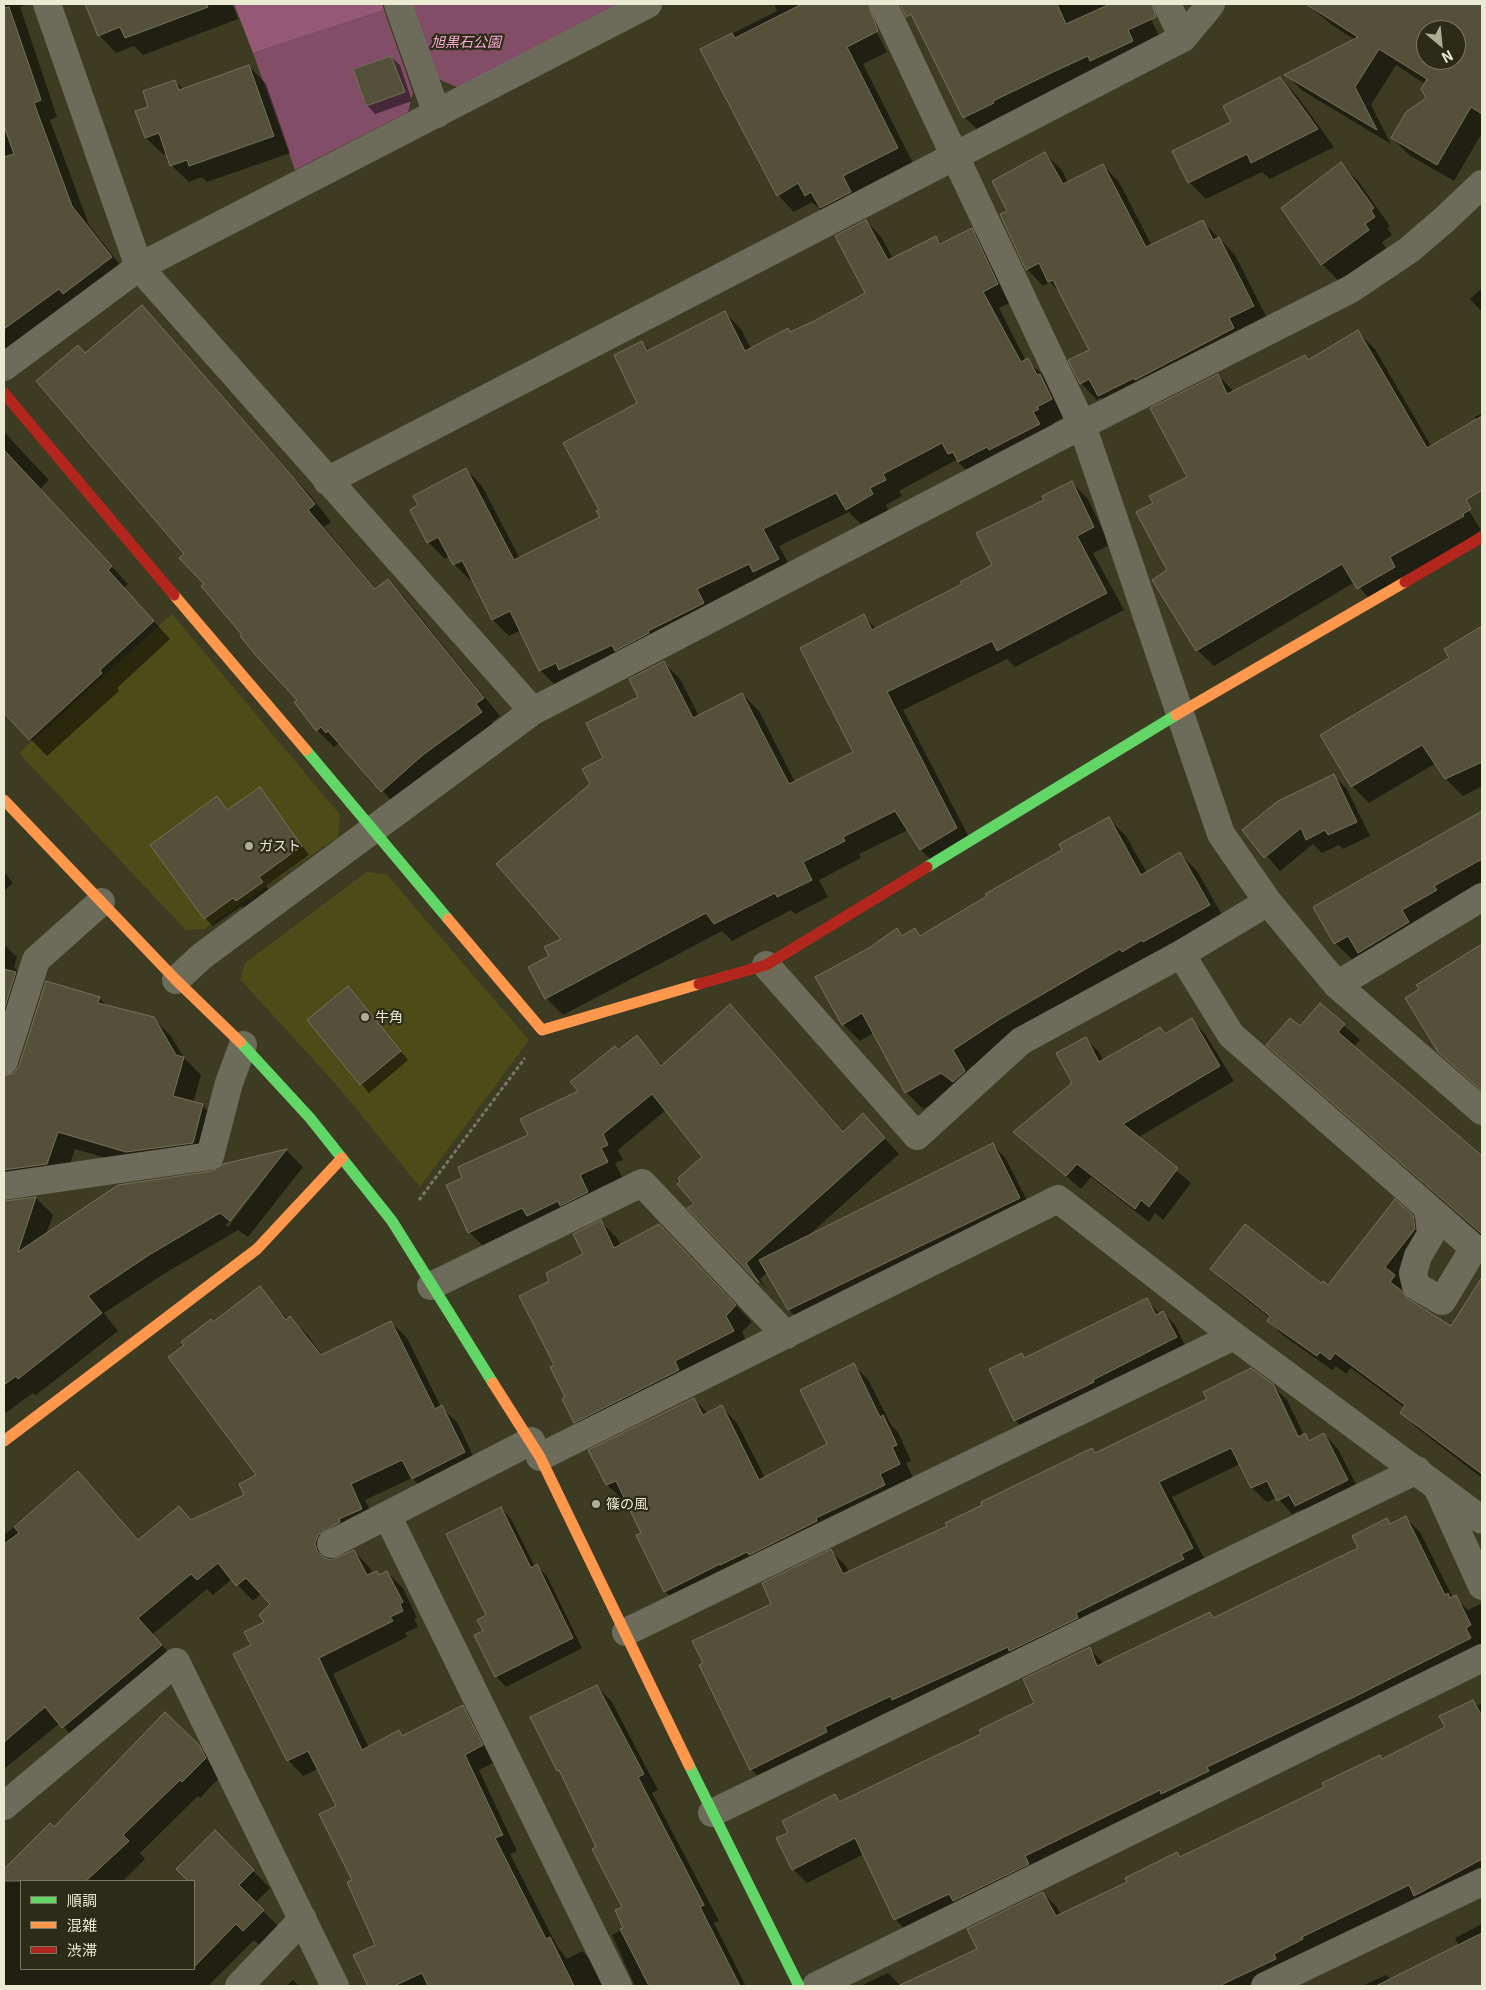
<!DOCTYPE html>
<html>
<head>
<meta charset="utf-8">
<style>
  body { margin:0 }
  #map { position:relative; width:1486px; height:1990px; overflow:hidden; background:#3d3c23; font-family:Georgia,"Noto Sans JP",serif }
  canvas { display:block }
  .frame { position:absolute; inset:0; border:5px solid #ebebd3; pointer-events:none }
  .legend { position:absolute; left:20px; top:1880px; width:175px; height:90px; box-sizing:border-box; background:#2c2b18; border:1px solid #787863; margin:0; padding:6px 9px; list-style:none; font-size:15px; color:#ebebd3 }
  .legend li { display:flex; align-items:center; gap:10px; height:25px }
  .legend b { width:25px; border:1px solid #787863 }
  .north { position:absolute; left:1416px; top:20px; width:50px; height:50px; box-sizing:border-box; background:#2c2b18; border:1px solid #787863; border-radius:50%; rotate:152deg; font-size:14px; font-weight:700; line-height:20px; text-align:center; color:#ebebd3 }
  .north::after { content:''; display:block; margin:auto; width:18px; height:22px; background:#aeae95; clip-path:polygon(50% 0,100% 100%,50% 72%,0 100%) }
</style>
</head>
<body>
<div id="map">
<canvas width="1486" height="1990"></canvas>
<div class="frame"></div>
<ul class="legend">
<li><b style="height:6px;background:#63d668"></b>順調</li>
<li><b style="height:6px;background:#ff974d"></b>混雑</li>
<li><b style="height:6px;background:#b3261e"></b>渋滞</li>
</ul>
<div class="north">N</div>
</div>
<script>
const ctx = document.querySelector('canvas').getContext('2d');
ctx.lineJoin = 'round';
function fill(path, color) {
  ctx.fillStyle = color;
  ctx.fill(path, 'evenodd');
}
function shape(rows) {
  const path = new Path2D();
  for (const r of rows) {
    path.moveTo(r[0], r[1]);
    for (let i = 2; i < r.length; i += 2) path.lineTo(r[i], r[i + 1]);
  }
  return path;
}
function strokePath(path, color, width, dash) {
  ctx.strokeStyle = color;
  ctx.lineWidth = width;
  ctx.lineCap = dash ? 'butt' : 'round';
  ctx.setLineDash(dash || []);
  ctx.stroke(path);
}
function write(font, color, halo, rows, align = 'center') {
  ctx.font = font + ' Georgia,"Noto Sans JP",serif';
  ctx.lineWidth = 4.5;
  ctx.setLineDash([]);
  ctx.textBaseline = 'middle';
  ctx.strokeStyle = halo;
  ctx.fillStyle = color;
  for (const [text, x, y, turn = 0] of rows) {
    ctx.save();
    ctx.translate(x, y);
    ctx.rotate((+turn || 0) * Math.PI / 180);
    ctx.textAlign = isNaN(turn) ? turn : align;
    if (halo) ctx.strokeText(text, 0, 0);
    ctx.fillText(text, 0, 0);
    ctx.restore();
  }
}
fill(shape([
  [172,614,340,815,338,837,204,929,186,930,19,753],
  [367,872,387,875,529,1040,420,1187,341,1090,240,979,245,963]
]), '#4d4c18');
fill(shape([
  [411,4,619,4,459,88,438,79],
  [384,10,413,93,408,112,295,170,253,53]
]), '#824d67');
fill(shape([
  [234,4,382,4,384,10,253,53]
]), '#955976');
fill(shape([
  [4,4,30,4,20,7,57,117,50,120,89,225,128,275,4,359,4,222,22,208,4,157],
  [88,4,232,4,238,19,143,55,134,46,116,53,99,35],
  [774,4,862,4,887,52,863,64,914,165,823,212,812,202,794,212,778,195,702,49,777,11],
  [908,4,1143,4,1161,39,982,134,964,117,935,57,930,52],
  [1307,4,1482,4,1482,133,1454,181,1409,155,1392,138,1428,98,1425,84,1396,65,1371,105,1391,144,1303,91,1286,75,1355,40,1332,25],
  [1426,30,1456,30,1456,60,1426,60],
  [391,57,400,65,412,101,375,114,367,105],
  [249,66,266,84,290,153,207,182,202,177,189,182,171,165,167,154,164,155,146,138,137,112,150,107,175,81,183,89],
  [1280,78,1297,96,1334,147,1270,179,1262,172,1206,199,1189,182,1232,122],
  [1045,154,1062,170,1068,183,1103,165,1119,182,1152,246,1203,222,1235,255,1269,322,1115,412,1101,398,1097,400,1081,383,1090,351,1062,295,1050,282,1043,286,1027,269,1009,211],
  [1341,164,1358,181,1390,226,1387,228,1392,235,1382,242,1386,248,1339,281,1322,264],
  [866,221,882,238,893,259,936,237,943,244,972,230,988,246,1014,301,999,308,1026,361,1045,376,1068,415,1053,423,1054,426,966,470,956,460,899,491,902,496,886,505,889,511,863,526,849,512,779,546,795,575,557,687,540,670,521,630,509,636,493,620,473,579,470,580,454,564,449,556,445,559,428,542,466,469,482,486,520,559,601,517,601,510,638,404,642,342,650,351,725,313,741,329,751,349,791,333,866,293],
  [468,558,458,564,458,561],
  [1482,288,1482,312,1470,299],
  [142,306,310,495,331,522,324,527,377,590,388,581,405,598,500,716,492,722,498,730,398,808,345,749,338,744,334,747,317,730,299,700,244,635,185,554,85,355],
  [1358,332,1375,349,1434,451,1432,452,1481,530,1375,605,1355,582,1214,666,1197,650,1169,571,1154,504,1188,477,1218,375,1234,392,1309,361],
  [1482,413,1482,436,1474,422,1477,421,1475,417],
  [4,432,49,480,40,489,128,584,124,588,170,639,117,688,119,691,47,756,4,712],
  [1071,482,1088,499,1110,545,1093,553,1124,610,1015,667,1007,659,903,710,973,845,938,867,921,850,908,830,859,854,861,858,819,880,828,897,795,914,791,910,732,941,722,931,563,1015,546,998,551,957,563,939,591,784,640,698,663,662,680,679,699,716,742,694,759,711,795,782,854,752,864,616,876,629,963,584,994,565,1046,500],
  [1482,627,1482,786,1463,796,1446,779,1436,763,1369,803,1352,786,1451,658,1446,650],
  [1333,775,1347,789,1370,836,1343,849,1339,845,1322,853,1313,844,1280,871,1244,830],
  [259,788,309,855,266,886,270,891,245,909,242,906,213,926,205,918,216,797,229,811],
  [1109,819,1126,836,1147,873,1180,854,1197,871,1226,922,1018,1036,970,1068,981,1089,959,1089,923,1109,906,1092,874,1033,860,1041,843,1024,869,949,897,929,904,936,915,929,922,936,1064,851],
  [1476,842,1482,853,1482,885,1376,968,1361,954,1352,959,1335,943],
  [4,872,13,883,4,891],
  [4,945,17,957,14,967,24,978,4,1055],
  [1480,947,1482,950,1482,1090,1452,1063],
  [356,996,408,1060,369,1093,308,1020],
  [99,998,108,1007,154,1019,171,1036,184,1058,201,1075,193,1103,202,1105,220,1123,210,1159,144,1169,75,1149,64,1181,6,1198,6,1203,36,1198,53,1215,46,1234,213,1173,224,1165,286,1150,303,1167,248,1237,238,1230,167,1272,104,1313,118,1331,36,1395,33,1393,4,1414,4,1155,8,1154],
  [265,1174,268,1174,228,1227,226,1225],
  [1320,1004,1360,1040,1354,1047,1482,1157,1482,1236,1268,1045,1300,1028],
  [730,1006,844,1132,863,1115,899,1154,808,1236,993,1145,1006,1159,1033,1212,802,1323,789,1310,767,1273,760,1279,767,1289,689,1208,696,1204,704,1157,666,1110,618,1150,623,1160,615,1163,622,1177,594,1191,602,1208,485,1248,469,1232,464,1178,530,1135,637,1037,663,1066],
  [1192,1020,1205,1034,1234,1081,1137,1138,1191,1183,1163,1220,1155,1213,1149,1222,1091,1177,1081,1189,1015,1132,1074,1083,1085,1038,1099,1052,1104,1061,1160,1028,1166,1034],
  [1412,1216,1428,1232,1430,1245,1400,1282,1410,1291,1406,1296,1414,1304,1451,1327,1482,1280,1482,1478,1417,1428,1401,1412,1405,1408,1351,1368,1346,1374,1336,1366,1332,1370,1284,1336,1268,1321,1270,1318,1227,1284,1212,1269,1328,1286],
  [601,1222,617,1238,621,1246,675,1241,752,1322,742,1332,749,1347,591,1438,575,1422,556,1365,551,1282,585,1255],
  [260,1288,288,1320,290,1318,306,1333,323,1356,391,1322,407,1338,441,1407,457,1422,479,1468,428,1494,412,1478,365,1500,376,1524,333,1551,330,1559,354,1551,369,1567,373,1574,377,1572,380,1576,387,1572,403,1588,417,1618,414,1619,418,1627,405,1633,407,1637,333,1674,369,1748,399,1732,403,1737,463,1707,478,1722,497,1761,479,1770,517,1851,510,1854,557,1946,567,1959,582,1951,598,1966,608,1986,370,1986,355,1956,377,1945,354,1880,337,1806,318,1769,303,1776,288,1760,252,1645,266,1622,271,1604,262,1593,253,1601,232,1579,213,1595,207,1589,153,1634,176,1662,79,1743,60,1723,4,1769,4,1535,78,1473,139,1541,179,1508,192,1521,246,1495,258,1475,213,1323],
  [1147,1300,1160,1314,1163,1313,1175,1325,1187,1349,1027,1432,1015,1420,1022,1355,1025,1359],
  [854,1365,869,1381,891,1425,898,1432,911,1461,906,1463,914,1480,680,1607,665,1591,643,1533,626,1499,623,1500,607,1485,590,1451,694,1399,708,1414,722,1407,737,1423,765,1478,829,1445],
  [1272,1385,1276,1389,1274,1389,1300,1443,1302,1442,1277,1390,1287,1400,1304,1435,1311,1441,1324,1434,1338,1449,1361,1494,1310,1520,1301,1510,1292,1514,1277,1497,1267,1502,1252,1488,1240,1464,1172,1497,1206,1562,765,1783,751,1769,773,1605,831,1551,845,1565,849,1572,948,1526,1092,1449,1096,1454],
  [501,1508,511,1519,535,1567,537,1566,547,1576,582,1648,506,1687,496,1676,484,1632],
  [1406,1518,1420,1532,1453,1598,1455,1597,1468,1610,1482,1603,1482,1653,909,1933,895,1919,864,1854,807,1883,793,1869,790,1833,834,1796,841,1802,982,1734,1036,1703,1089,1648,1104,1664,1210,1614,1215,1619,1360,1549,1387,1519,1392,1525],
  [597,1687,612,1702,658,1790,652,1793,719,1921,714,1923,746,1986,635,1986,612,1935,625,1928,623,1907,598,1847,564,1776,558,1770],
  [1473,1701,1478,1706,1482,1703,1482,1881,1263,1986,901,1986,978,1950,1043,1893,1057,1907,1061,1915,1128,1882,1177,1854,1181,1858,1446,1728],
  [198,1746,216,1764,222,1775,200,1798,198,1796,140,1853,145,1859,123,1881,21,1881,21,1969,194,1969,194,1881,190,1881,178,1869,215,1832,270,1888,255,1903,280,1928,261,1947,254,1940,208,1986,4,1986,4,1870,50,1825,54,1829],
  [1482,1924,1482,1986,1362,1986,1386,1975,1392,1980,1459,1946,1455,1938],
  [888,1973,901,1986,861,1986],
  [293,1980,299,1986,286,1986]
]), '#0007');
const building = shape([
  [85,4,207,4,208,7,125,38,120,27,98,36,85,4],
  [802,4,868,4,878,31,847,47,898,148,843,176,851,192,820,208,811,192,805,196,798,183,777,196,700,49,732,33,735,38,802,4],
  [900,4,1057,4,1066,24,1110,4,1152,4,1156,17,1128,30,1133,41,1090,61,1088,56,1053,72,993,101,994,103,963,118,911,14,906,17,900,4],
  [1306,4,1482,4,1482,114,1471,107,1437,165,1391,138,1406,112,1426,98,1421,89,1427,79,1379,49,1355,87,1377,130,1284,75,1358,37,1306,4],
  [1426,30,1456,30,1456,60,1426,60,1426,30],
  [9,7,41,100,34,103,72,206,112,257,63,294,59,289,4,329,4,157,14,154,4,126,4,8,9,7],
  [391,56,405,92,366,106,353,69,391,56],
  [249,65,274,136,189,166,187,160,170,166,159,133,145,138,135,111,148,107,143,91,175,80,179,90,249,65],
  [1280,77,1318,129,1251,163,1247,154,1188,183,1172,151,1231,122,1223,106,1280,77],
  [1045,152,1063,184,1103,164,1146,247,1203,220,1213,240,1219,237,1254,306,1229,318,1234,328,1135,380,1134,378,1098,396,1089,379,1080,384,1068,360,1089,350,1053,280,1048,282,1039,263,1026,270,1000,214,1007,211,992,181,1045,152],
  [1341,162,1374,208,1371,210,1375,217,1365,224,1369,230,1321,265,1281,208,1341,162],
  [866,220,888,260,936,236,940,244,972,228,998,284,983,292,1021,362,1028,358,1037,375,1040,374,1052,399,1037,407,1039,409,1033,412,1040,424,989,450,987,447,958,462,953,452,948,454,942,443,883,474,886,480,870,488,873,494,846,510,836,493,763,529,779,559,753,572,749,564,697,589,704,603,648,631,649,633,615,651,612,645,559,670,556,663,539,671,510,611,492,620,462,560,453,565,438,537,427,543,410,510,418,505,413,496,466,468,514,560,600,517,596,511,599,510,563,443,637,403,614,355,642,341,647,351,725,311,745,351,788,328,790,332,814,321,865,293,835,236,866,220],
  [142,305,293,477,315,504,308,510,375,589,388,579,484,698,476,704,482,712,424,754,381,792,328,731,326,733,321,727,316,731,294,702,297,700,259,659,240,636,242,635,201,586,204,584,179,558,184,554,36,381,78,345,85,353,142,305],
  [1358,330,1427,448,1482,416,1482,490,1466,500,1471,509,1463,514,1464,516,1390,557,1395,567,1357,589,1342,564,1196,651,1152,580,1167,570,1136,512,1153,503,1149,496,1187,477,1150,408,1218,374,1227,394,1305,355,1308,360,1358,330],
  [4,450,112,566,108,570,154,621,100,670,102,673,29,740,4,713,4,450],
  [1072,481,1094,527,1077,536,1107,593,997,651,992,641,887,692,957,828,920,850,895,811,843,837,845,841,803,862,812,880,777,897,775,893,714,924,706,913,545,999,528,967,549,956,544,947,561,939,496,864,590,784,582,769,603,758,586,723,638,697,629,679,664,661,693,718,742,693,789,784,853,752,800,648,864,614,872,630,962,584,960,582,992,565,976,533,1044,500,1042,496,1072,481],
  [1482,626,1482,762,1445,779,1422,745,1351,787,1320,735,1449,658,1444,649,1482,626],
  [1334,774,1357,822,1328,835,1325,830,1306,840,1301,828,1264,858,1242,830,1278,801,1334,774],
  [260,787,302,846,259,877,263,882,236,901,233,898,204,919,150,845,217,796,227,810,260,787],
  [1482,811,1482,859,1434,886,1437,890,1402,910,1409,922,1358,953,1348,936,1334,944,1313,907,1482,811],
  [1109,817,1141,875,1180,852,1210,905,1143,942,1142,940,1122,952,1120,949,1000,1019,953,1050,965,1071,953,1082,941,1073,905,1093,862,1013,842,1025,815,977,869,948,897,928,902,936,915,928,920,936,987,896,985,894,1062,850,1059,844,1109,817],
  [1482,944,1482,1091,1438,1052,1405,998,1419,989,1416,985,1482,944],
  [4,969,16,972,4,1010,4,969],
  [46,981,100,997,98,1003,154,1017,176,1055,184,1057,173,1096,203,1104,193,1143,126,1152,58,1132,47,1164,4,1170,4,1076,14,1073,19,1066,46,981],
  [348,986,401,1051,360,1085,307,1020,348,986],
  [1320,1003,1345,1024,1338,1032,1482,1156,1482,1234,1266,1045,1290,1018,1300,1026,1320,1003],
  [730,1004,843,1132,863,1113,885,1138,746,1263,759,1283,687,1208,694,1204,677,1184,680,1181,678,1178,702,1157,652,1094,603,1134,608,1145,601,1148,608,1162,580,1175,588,1192,560,1206,558,1201,527,1216,522,1208,468,1233,446,1185,462,1178,458,1167,528,1135,520,1119,578,1091,570,1082,615,1046,618,1050,637,1035,661,1066,730,1004],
  [1192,1018,1220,1066,1123,1124,1178,1168,1149,1207,1141,1200,1135,1209,1077,1164,1066,1176,1013,1132,1072,1083,1056,1053,1086,1037,1099,1062,1160,1027,1165,1034,1192,1018],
  [993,1143,1020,1198,788,1310,759,1260,993,1143],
  [287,1149,230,1221,220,1213,149,1255,88,1296,102,1313,18,1379,16,1376,4,1385,4,1201,36,1197,18,1252,118,1185,212,1171,223,1164,287,1149],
  [1395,1199,1413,1215,1415,1229,1385,1267,1395,1275,1390,1282,1401,1290,1408,1299,1451,1326,1482,1277,1482,1474,1400,1413,1405,1405,1335,1353,1330,1360,1320,1352,1317,1356,1267,1321,1270,1316,1210,1269,1245,1224,1321,1283,1323,1281,1328,1285,1395,1199],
  [601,1220,614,1248,659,1224,736,1305,726,1316,734,1331,675,1361,679,1370,574,1423,562,1399,565,1397,550,1367,554,1365,519,1296,549,1281,546,1273,583,1254,573,1234,601,1220],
  [260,1286,286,1320,290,1316,321,1355,391,1321,435,1409,442,1405,465,1452,412,1479,402,1460,351,1484,362,1509,339,1519,340,1522,318,1535,315,1543,317,1551,323,1557,331,1560,354,1550,367,1575,377,1571,379,1575,387,1571,403,1602,400,1604,403,1611,390,1617,393,1621,319,1658,362,1750,399,1730,402,1736,463,1705,483,1745,465,1755,503,1835,495,1838,546,1939,550,1937,574,1986,428,1986,422,1973,394,1986,368,1986,353,1955,375,1945,347,1882,352,1880,319,1814,336,1806,308,1751,287,1761,233,1654,251,1645,244,1632,264,1622,259,1615,270,1604,246,1578,236,1586,218,1563,197,1580,191,1574,138,1618,162,1645,62,1728,45,1707,4,1742,4,1544,19,1533,14,1527,78,1471,138,1540,179,1506,191,1520,244,1495,239,1484,256,1475,168,1357,184,1345,181,1342,211,1319,213,1322,260,1286],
  [1147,1298,1156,1315,1163,1311,1177,1337,1093,1380,1094,1382,1014,1421,989,1369,1022,1353,1024,1358,1147,1298],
  [854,1363,880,1417,883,1415,897,1445,892,1447,900,1464,880,1474,885,1485,816,1518,817,1521,749,1555,747,1552,720,1565,720,1564,664,1592,636,1535,641,1533,616,1481,606,1485,588,1450,694,1398,703,1415,722,1405,759,1480,827,1444,800,1390,854,1363],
  [1251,1368,1273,1384,1298,1437,1305,1433,1309,1441,1324,1433,1348,1480,1295,1506,1289,1495,1277,1501,1267,1481,1251,1488,1231,1448,1159,1482,1193,1548,1181,1554,1184,1559,1076,1613,1078,1618,1009,1651,1008,1647,892,1700,891,1696,825,1727,827,1732,750,1770,699,1665,703,1663,692,1641,771,1604,762,1583,831,1549,843,1574,947,1526,945,1523,982,1505,981,1502,1092,1448,1095,1453,1207,1399,1203,1392,1251,1368],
  [501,1507,531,1568,537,1564,573,1638,495,1677,474,1635,483,1631,477,1620,486,1615,446,1534,501,1507],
  [1406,1516,1445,1595,1448,1593,1450,1598,1456,1595,1471,1625,1466,1628,1471,1638,1354,1697,1207,1767,1209,1771,1161,1794,1160,1790,1025,1856,1029,1864,953,1901,949,1894,894,1920,855,1838,792,1870,776,1838,788,1833,782,1821,835,1794,839,1802,981,1734,979,1730,1034,1703,1023,1679,1090,1647,1097,1666,1210,1612,1213,1618,1358,1548,1352,1536,1387,1518,1390,1524,1406,1516],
  [597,1685,644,1774,638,1777,704,1905,700,1907,740,1986,649,1986,620,1929,623,1928,615,1910,622,1907,592,1849,596,1847,559,1770,557,1771,530,1717,597,1685],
  [1473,1700,1482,1716,1482,1859,1414,1896,1409,1885,1302,1937,1303,1939,1274,1954,1276,1959,1219,1986,898,1986,977,1949,967,1929,1043,1892,1056,1916,1127,1882,1125,1878,1177,1852,1180,1857,1324,1787,1322,1783,1380,1755,1382,1759,1445,1727,1439,1716,1473,1700],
  [165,1712,199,1745,206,1758,182,1782,180,1780,123,1835,129,1841,86,1881,4,1881,4,1869,50,1823,54,1827,165,1712],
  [215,1830,254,1870,239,1885,264,1910,243,1931,236,1924,194,1967,194,1881,188,1881,176,1869,215,1830],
  [1482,1933,1482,1986,1376,1986,1482,1933]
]);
fill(building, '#555039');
strokePath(building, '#76715d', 1);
strokePath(shape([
  [419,1200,525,1058]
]), '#776', 3, [4, 2.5]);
strokePath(shape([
  [47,4,139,267,533,711],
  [398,4,437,114],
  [883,4,1082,425,1221,834,1268,902,1337,985,1482,1111],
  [1167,4,1183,38],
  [4,367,139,267,648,4],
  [327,481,1183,38,1211,4],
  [1181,954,1231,1035,1474,1248,1442,1301,1416,1286,1413,1273,1418,1256,1431,1234,1428,1208],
  [766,965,917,1136,1021,1041,1181,954,1268,902],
  [176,980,202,956,533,711,1082,425,1351,289,1409,250,1444,220,1482,184],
  [1337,985,1482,897],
  [4,1061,36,960,101,902],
  [4,1186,210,1156,229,1083,243,1045],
  [431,1286,642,1183,786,1335],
  [540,1457,1058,1199,1234,1336,1482,1520],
  [1438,1489,1482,1586],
  [387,1515,618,1986],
  [331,1544,531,1441],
  [626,1632,1234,1336],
  [4,1806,176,1662,335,1986],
  [712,1813,1417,1470],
  [239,1986,303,1919],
  [816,1986,1482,1658],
  [1265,1986,1482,1882]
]), '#6d6c5b', 28);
strokePath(shape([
  [306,750,448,919],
  [927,867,1176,715],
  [240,1042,310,1118,392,1221,493,1383],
  [689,1765,799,1986]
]), '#63d668', 11);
strokePath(shape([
  [174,595,306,750],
  [1176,715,1405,582],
  [4,800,176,980,240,1042],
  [448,919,542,1030,699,984],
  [493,1383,540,1457,689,1765],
  [4,1441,257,1249,342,1158]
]), '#ff974d', 11);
strokePath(shape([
  [4,393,174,595],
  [1405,582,1482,537],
  [699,984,766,965,927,867]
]), '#b3261e', 11);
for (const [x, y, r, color] of [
  [249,846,5,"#aeae95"],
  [365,1017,5,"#aeae95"],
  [596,1504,5,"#aeae95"]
]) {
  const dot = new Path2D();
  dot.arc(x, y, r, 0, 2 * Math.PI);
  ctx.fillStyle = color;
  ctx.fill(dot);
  strokePath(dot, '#2c2b18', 2);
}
write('italic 14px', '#fcacd6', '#2c2b18', [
  ["旭黒石公園",466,42]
]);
write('14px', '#ebebd3', '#2c2b18', [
  ["ガスト",259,846],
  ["牛角",375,1017],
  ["篠の風",606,1504]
], 'left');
</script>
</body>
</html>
